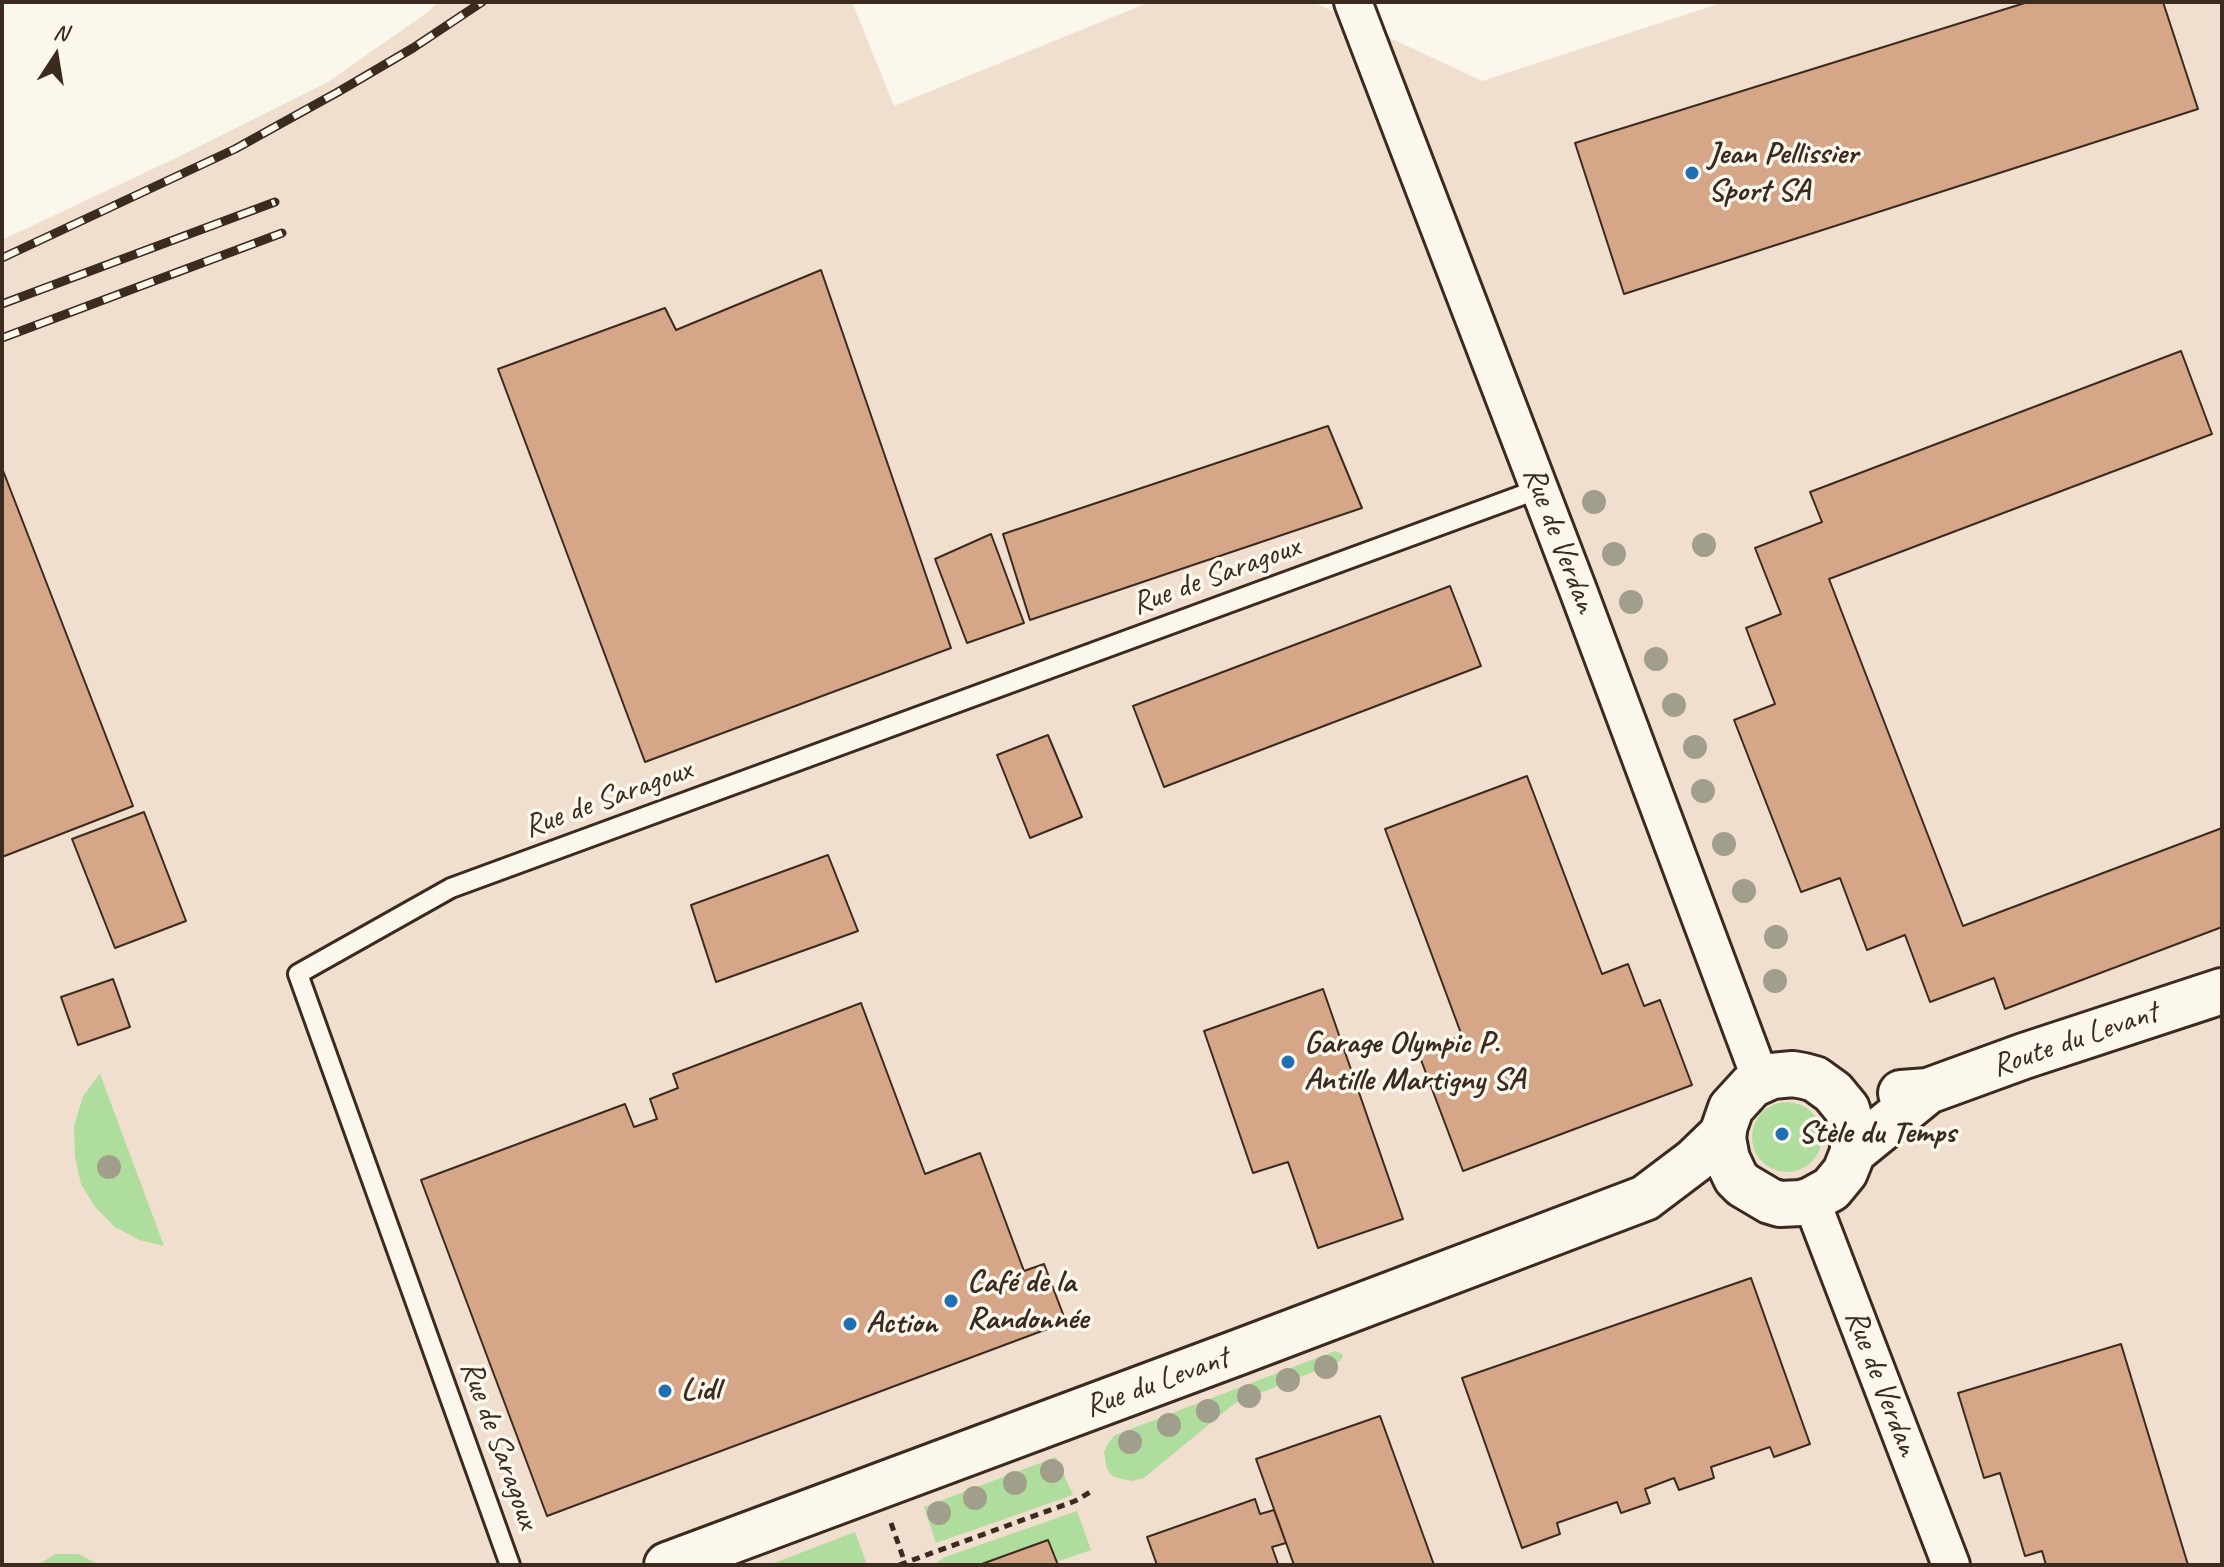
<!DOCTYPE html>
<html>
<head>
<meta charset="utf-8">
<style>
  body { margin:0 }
  #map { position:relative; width:2224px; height:1567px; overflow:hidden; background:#fbf7ec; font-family:Caveat,sans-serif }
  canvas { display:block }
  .frame { position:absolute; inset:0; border:4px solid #3b2a1e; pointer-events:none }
  .north { position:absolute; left:16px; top:16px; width:80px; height:80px; -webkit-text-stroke:6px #fbf7ec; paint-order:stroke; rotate:12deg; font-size:22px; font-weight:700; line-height:32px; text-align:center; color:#3b2a1e }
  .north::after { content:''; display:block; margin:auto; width:28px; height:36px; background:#3b2a1e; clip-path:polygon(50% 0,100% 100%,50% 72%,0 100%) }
</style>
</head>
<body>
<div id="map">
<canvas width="2224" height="1567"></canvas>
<div class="frame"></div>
<div class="north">N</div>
</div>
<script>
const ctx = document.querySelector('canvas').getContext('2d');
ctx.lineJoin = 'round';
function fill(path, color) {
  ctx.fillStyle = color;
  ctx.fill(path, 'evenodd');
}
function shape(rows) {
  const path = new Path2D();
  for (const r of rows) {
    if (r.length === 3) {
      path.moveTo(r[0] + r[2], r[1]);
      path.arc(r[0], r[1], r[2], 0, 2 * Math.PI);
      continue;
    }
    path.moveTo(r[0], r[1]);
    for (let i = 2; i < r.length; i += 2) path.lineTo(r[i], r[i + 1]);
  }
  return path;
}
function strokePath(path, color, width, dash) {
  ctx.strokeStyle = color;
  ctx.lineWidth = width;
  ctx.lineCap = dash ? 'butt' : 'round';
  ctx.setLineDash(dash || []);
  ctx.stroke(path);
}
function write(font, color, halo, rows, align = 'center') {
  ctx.font = font + ' Caveat,sans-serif';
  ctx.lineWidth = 7;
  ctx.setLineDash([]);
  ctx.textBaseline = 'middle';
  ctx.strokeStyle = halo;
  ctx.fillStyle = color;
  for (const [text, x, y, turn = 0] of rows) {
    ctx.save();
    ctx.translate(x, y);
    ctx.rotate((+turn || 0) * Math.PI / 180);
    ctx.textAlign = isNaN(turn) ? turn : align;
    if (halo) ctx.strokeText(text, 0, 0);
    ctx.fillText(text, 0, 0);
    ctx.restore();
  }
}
fill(shape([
  [439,2,852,2,894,106,1150,2,1313,2,1482,81,1724,2,2222,2,2222,1565,2,1565,2,240,178,157,328,82,425,14]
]), '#f0dfce');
fill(shape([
  [100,1074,164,1246,139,1240,115,1227,95,1207,81,1184,75,1157,74,1126,83,1096],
  [1787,1137,35],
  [1335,1351,1342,1354,1343,1357,1340,1361,1235,1403,1144,1478,1132,1481,1122,1479,1112,1476,1107,1469,1104,1452,1109,1442,1115,1435],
  [1056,1457,1073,1495,936,1543,924,1507],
  [1077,1511,1091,1550,1056,1562,1048,1540,979,1565,934,1565,945,1557],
  [855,1532,867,1565,769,1565],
  [56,1554,78,1554,100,1565,37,1565]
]), '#aedd9d');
const building = shape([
  [2028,2,2163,2,2198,109,1624,294,1575,143,2028,2],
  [821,270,951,648,645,762,498,369,665,308,676,330,821,270],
  [2181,351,2212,434,1829,579,1963,926,2222,828,2222,927,2005,1009,1994,978,1930,1002,1905,935,1867,950,1840,878,1801,892,1734,720,1775,704,1746,628,1781,614,1755,548,1822,522,1810,492,2181,351],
  [1328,426,1362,508,1030,620,1003,534,1328,426],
  [2,468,133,806,2,857,2,468],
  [991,534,1024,623,967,643,935,559,991,534],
  [1450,586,1481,666,1164,787,1133,706,1450,586],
  [1048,735,1082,817,1030,838,997,755,1048,735],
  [1527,776,1602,974,1628,964,1644,1006,1660,1000,1692,1085,1463,1171,1418,1052,1462,1036,1385,829,1527,776],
  [144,812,186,921,115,948,72,839,144,812],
  [828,855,858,931,716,982,691,905,828,855],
  [113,979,130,1027,78,1045,61,997,113,979],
  [1323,989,1403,1219,1318,1248,1288,1162,1253,1173,1204,1031,1323,989],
  [861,1003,925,1174,980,1153,1024,1271,1044,1264,1066,1322,547,1516,421,1180,625,1104,634,1127,657,1119,650,1099,678,1088,673,1074,861,1003],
  [1751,1278,1810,1444,1774,1457,1770,1447,1711,1467,1714,1478,1679,1490,1674,1478,1645,1489,1650,1503,1621,1513,1617,1502,1557,1523,1560,1534,1522,1548,1462,1378,1751,1278],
  [2121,1344,2188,1565,2046,1565,2042,1551,2025,1556,2000,1473,1984,1478,1958,1393,2121,1344],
  [1380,1416,1434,1565,1294,1565,1256,1459,1380,1416],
  [1255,1499,1260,1514,1274,1510,1286,1543,1272,1547,1278,1564,1157,1565,1147,1537,1255,1499],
  [1048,1540,1058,1565,979,1565,1048,1540]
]);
fill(building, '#d6a688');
strokePath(building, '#3b2a1e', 2);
const lane = shape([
  [510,1565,298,974,451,888,1539,489]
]);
const street = shape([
  [1353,2,1578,590,1761,1080],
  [1811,1200,1951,1565]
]);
const secondary = shape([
  [1901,1093,1928,1091,2024,1056,2222,991],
  [1853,1152,1853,1130,1847,1109,1833,1092,1815,1079,1804,1076,1793,1074,1772,1076,1752,1085,1731,1108,1724,1128,1723,1138,1727,1159,1736,1178,1743,1185,1770,1201,1780,1204,1801,1203,1811,1200,1831,1189,1845,1172,1853,1152,1928,1091],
  [667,1565,1239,1352,1645,1198,1694,1161,1724,1132]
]);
strokePath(lane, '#3b2a1e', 24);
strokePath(street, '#3b2a1e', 42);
strokePath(secondary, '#3b2a1e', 50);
strokePath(shape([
  [891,1523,905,1563],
  [899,1565,1075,1501,1092,1491]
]), '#3b2a1e', 5, [8, 6]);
strokePath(lane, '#fbf7ec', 18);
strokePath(street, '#fbf7ec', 36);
strokePath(secondary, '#fbf7ec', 44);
const rail = shape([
  [2,258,235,149,338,92,413,48,482,2],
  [2,304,275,202],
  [2,338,282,233]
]);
strokePath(rail, '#3b2a1e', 9);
strokePath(rail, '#fbf7ec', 6, [18]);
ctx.fillStyle = '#a19f8c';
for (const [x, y] of [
  [1594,502],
  [1704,545],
  [1614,554],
  [1631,602],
  [1656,659],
  [1674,705],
  [1695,747],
  [1703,791],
  [1724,844],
  [1744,891],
  [1776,937],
  [1775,981],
  [109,1167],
  [1326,1367],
  [1288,1380],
  [1249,1396],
  [1208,1411],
  [1169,1425],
  [1130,1442],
  [1052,1471],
  [1015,1483],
  [975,1498],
  [939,1513]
]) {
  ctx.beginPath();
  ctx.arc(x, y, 12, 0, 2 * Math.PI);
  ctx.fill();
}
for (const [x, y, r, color] of [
  [1692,173,8,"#1f6fb2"],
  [1288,1062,8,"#1f6fb2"],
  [1782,1134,8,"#1f6fb2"],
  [951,1301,8,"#1f6fb2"],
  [850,1324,8,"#1f6fb2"],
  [665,1391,8,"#1f6fb2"]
]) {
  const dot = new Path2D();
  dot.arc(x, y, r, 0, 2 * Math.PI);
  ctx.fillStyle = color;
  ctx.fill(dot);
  strokePath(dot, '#fbf7ec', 3);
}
write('bold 32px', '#3b2a1e', '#fbf7ec', [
  ["Jean Pellissier",1708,155],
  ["Sport SA",1708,192],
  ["Garage Olympic P.",1304,1044],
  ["Antille Martigny SA",1304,1081],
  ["Stèle du Temps",1798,1134],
  ["Café de la",967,1283],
  ["Randonnée",967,1320],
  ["Action",866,1324],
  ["Lidl",681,1391]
], 'left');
write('32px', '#3b2a1e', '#fbf7ec', [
  ["Rue de Verdan",1559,540,69],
  ["Rue de Saragoux",1216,576,-20],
  ["Rue de Saragoux",608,799,-20],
  ["Route du Levant",2075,1040,-19],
  ["Rue du Levant",1157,1383,-20],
  ["Rue de Verdan",1881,1383,69],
  ["Rue de Saragoux",499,1445,70]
]);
</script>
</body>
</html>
